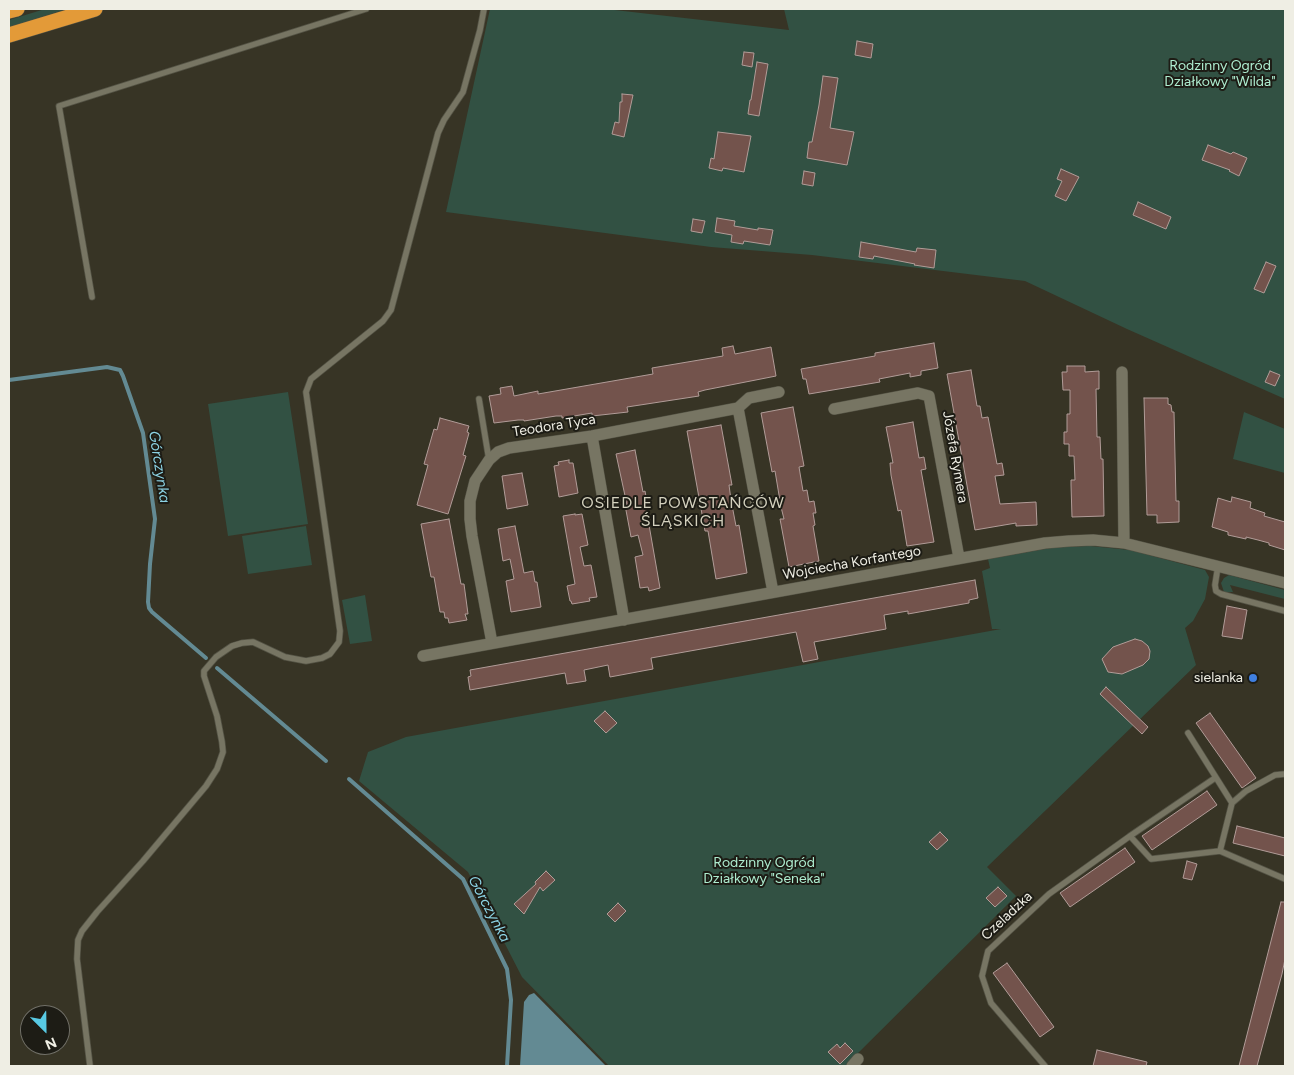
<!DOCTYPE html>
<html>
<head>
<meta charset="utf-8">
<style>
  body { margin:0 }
  #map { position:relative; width:1294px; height:1075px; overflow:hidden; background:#373425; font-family:Figtree,sans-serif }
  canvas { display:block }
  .frame { position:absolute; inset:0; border:10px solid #efeee4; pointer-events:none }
  .north { position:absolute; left:20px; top:1005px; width:50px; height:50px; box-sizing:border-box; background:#1d1c15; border:1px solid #717068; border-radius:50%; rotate:157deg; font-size:14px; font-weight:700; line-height:20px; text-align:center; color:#efeee4 }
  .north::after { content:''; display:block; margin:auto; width:18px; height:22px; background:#58c9e3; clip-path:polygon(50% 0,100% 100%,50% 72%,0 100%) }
</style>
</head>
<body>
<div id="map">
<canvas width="1294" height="1075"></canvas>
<div class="frame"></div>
<div class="north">N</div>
</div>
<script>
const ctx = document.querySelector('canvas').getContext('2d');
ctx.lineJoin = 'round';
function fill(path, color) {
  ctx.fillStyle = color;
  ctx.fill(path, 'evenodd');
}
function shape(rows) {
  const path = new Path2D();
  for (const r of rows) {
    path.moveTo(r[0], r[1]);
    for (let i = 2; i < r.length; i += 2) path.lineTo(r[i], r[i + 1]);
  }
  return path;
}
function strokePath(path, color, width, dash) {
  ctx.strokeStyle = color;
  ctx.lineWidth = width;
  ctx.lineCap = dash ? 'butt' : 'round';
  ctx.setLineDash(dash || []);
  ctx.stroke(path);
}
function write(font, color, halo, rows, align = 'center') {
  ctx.font = font + ' Figtree,sans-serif';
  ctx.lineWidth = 4;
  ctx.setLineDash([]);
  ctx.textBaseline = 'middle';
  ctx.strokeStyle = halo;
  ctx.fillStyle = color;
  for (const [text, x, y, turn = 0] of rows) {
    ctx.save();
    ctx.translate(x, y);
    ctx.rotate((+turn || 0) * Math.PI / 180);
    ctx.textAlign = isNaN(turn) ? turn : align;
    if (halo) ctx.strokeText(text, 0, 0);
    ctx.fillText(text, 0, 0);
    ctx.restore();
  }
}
fill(shape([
  [45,9,67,9,9,27,9,20],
  [490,9,606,9,789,30,784,9,1285,9,1285,399,1127,329,1025,281,812,255,711,247,446,212],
  [288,392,308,524,228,536,208,404],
  [1244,412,1285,429,1285,473,1233,459],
  [306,526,312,565,248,574,242,536],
  [1090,546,1130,550,1205,570,1209,577,1205,599,1193,621,1185,628,1196,665,987,867,1016,896,845,1066,609,1066,522,977,468,872,359,781,368,752,406,737,1001,629,992,629,982,571,990,568,988,559,1056,547],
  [1229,575,1285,590,1285,599,1230,585,1233,592,1224,592,1221,583,1224,578],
  [365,595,372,641,350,644,342,600]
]), '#325143');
fill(shape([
  [534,993,606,1066,520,1066,524,1002,529,995]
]), '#638a93');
strokePath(shape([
  [9,380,107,367,120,370,123,376,143,433,155,519,150,564,148,602,149,608,152,612,206,658],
  [217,668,326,761],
  [349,779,463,879,507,969,511,1000,507,1066]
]), '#638a93', 4);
const building = shape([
  [857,41,873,44,871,58,855,55,857,41],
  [744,52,754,53,752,67,742,65,744,52],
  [757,62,768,64,759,116,748,114,750,100,751,100,757,62],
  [823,76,838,78,830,128,854,132,847,165,807,158,809,142,812,142,819,105,823,76],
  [622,94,633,95,624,137,612,134,615,122,619,123,620,102,622,102,622,94],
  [718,132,751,136,744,172,723,168,722,171,709,168,711,158,714,159,718,132],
  [1208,145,1231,154,1233,152,1247,158,1239,176,1229,171,1230,170,1202,160,1208,145],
  [1061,169,1079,177,1066,201,1055,196,1062,181,1057,179,1061,169],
  [804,171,815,173,813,186,802,184,804,171],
  [1138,202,1171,217,1166,229,1133,215,1138,202],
  [717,218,735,221,734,226,758,230,758,228,773,230,770,245,744,241,743,244,731,242,732,235,715,232,717,218],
  [693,219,705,221,702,233,691,231,693,219],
  [861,242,916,252,917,248,936,250,934,268,914,265,915,264,874,256,873,259,859,257,861,242],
  [1266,262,1276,266,1264,293,1254,289,1266,262],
  [934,343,938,368,921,371,921,375,910,377,910,373,879,379,880,382,809,394,806,379,803,379,801,369,875,356,875,353,934,343],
  [733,346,735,354,771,347,776,376,705,390,698,392,699,396,627,407,628,412,592,416,592,413,562,418,562,416,556,416,524,421,524,420,518,420,494,423,489,396,501,394,500,388,512,386,514,396,538,391,538,394,653,374,652,368,723,356,722,348,733,346],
  [1067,366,1085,366,1085,372,1099,371,1099,389,1096,389,1097,437,1100,437,1101,459,1103,459,1104,516,1072,517,1071,485,1071,480,1075,480,1074,456,1069,456,1069,444,1064,444,1064,432,1067,432,1067,414,1070,414,1070,390,1063,390,1062,372,1067,372,1067,366],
  [971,370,977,406,980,406,982,418,988,417,997,464,1002,463,1004,475,995,476,1000,504,1036,502,1037,525,1016,526,1016,523,975,530,947,374,971,370],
  [1270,371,1280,375,1275,386,1265,382,1270,371],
  [1144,398,1168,398,1168,404,1171,405,1172,412,1174,412,1176,501,1179,501,1179,522,1157,523,1157,515,1147,515,1144,398],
  [793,407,804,466,799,467,803,491,807,490,809,502,814,501,816,513,813,513,815,525,813,526,819,561,789,567,780,519,784,519,781,507,775,471,772,472,761,413,793,407],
  [440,418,469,426,467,432,469,433,463,455,466,456,448,514,417,505,428,465,424,464,434,429,437,430,440,418],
  [913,422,919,458,924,457,926,469,921,470,934,542,907,546,901,510,898,511,891,475,890,463,893,463,886,427,913,422],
  [721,425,732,485,729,485,731,500,736,526,739,525,747,573,716,579,708,531,705,531,687,431,721,425],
  [635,450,643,492,645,491,647,502,645,502,660,588,649,591,648,587,640,588,635,557,643,555,638,535,631,537,625,505,627,505,616,454,635,450],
  [569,460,569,463,573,463,578,493,559,497,554,466,559,465,558,462,569,460],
  [522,473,528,505,507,509,502,476,522,473],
  [1232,497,1251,502,1250,508,1265,513,1264,516,1285,522,1285,550,1269,545,1269,543,1258,540,1246,537,1246,539,1228,535,1228,532,1212,527,1218,498,1231,502,1232,497],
  [575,514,575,515,582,514,588,545,580,547,584,566,591,565,597,597,589,598,590,601,572,604,571,601,570,601,567,586,575,584,563,516,575,514],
  [449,519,461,584,464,584,468,614,465,614,467,620,449,623,448,618,445,618,444,612,440,612,434,577,431,577,421,524,449,519],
  [515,526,524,573,533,571,535,582,537,582,541,607,511,612,506,581,514,579,510,559,503,561,498,529,515,526],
  [975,580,978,598,969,600,969,603,908,614,908,611,884,615,886,629,814,642,818,659,803,662,796,632,651,658,653,669,610,677,608,665,584,670,586,681,567,684,565,673,470,690,468,677,471,676,470,670,975,580],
  [1227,606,1247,610,1242,639,1222,636,1227,606],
  [1135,639,1142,641,1148,646,1150,651,1149,659,1143,665,1122,674,1108,672,1102,659,1113,647,1135,639],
  [1106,687,1148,727,1142,734,1100,694,1106,687],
  [605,711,617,723,606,733,594,721,605,711],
  [1210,713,1256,778,1242,788,1196,723,1210,713],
  [1207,791,1217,805,1152,850,1142,836,1207,791],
  [1237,826,1285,838,1285,856,1233,843,1237,826],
  [940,832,948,840,937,850,929,842,940,832],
  [1125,848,1135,862,1070,907,1060,893,1125,848],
  [1187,861,1197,864,1192,880,1183,878,1187,861],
  [546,871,555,880,543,891,540,887,524,914,514,904,536,884,535,882,546,871],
  [998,887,1007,896,995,907,986,898,998,887],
  [1281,902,1285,902,1285,959,1282,974,1257,1066,1239,1066,1281,902],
  [618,903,626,911,615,922,607,914,618,903],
  [1007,963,1054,1027,1040,1037,993,973,1007,963],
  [845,1043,853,1051,840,1064,828,1052,837,1044,840,1048,845,1043],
  [1097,1050,1147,1062,1146,1066,1093,1066,1097,1050]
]);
fill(building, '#73534c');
strokePath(building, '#b19c98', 1);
const service = shape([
  [92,297,59,106,366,9],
  [479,399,489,460],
  [1218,566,1215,585,1216,591,1221,594,1285,611],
  [1188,733,1232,803,1220,851],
  [1232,803,1246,791,1275,775,1285,774],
  [1130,836,1215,778],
  [90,1066,77,959,78,940,82,931,97,912,143,861,206,786,217,769,223,752,222,742,217,716,204,676,204,671,216,657,232,646,242,643,253,642,285,657,306,661,322,658,330,654,339,642,340,631,306,392,311,379,383,321,391,310,438,133,444,120,463,92,480,30,484,9],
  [1045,1066,991,1003,982,976,988,951,1049,894,1130,836,1151,859,1220,851,1285,879]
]);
const minor = shape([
  [1122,372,1124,543],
  [738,408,773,592],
  [834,409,918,393,929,396,959,558],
  [592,436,624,620],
  [492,643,472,536,470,519,470,501,475,481,489,460,498,452,509,448,592,436,738,408,749,398,779,392],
  [423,656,1045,543,1069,541,1093,540,1124,543,1285,583],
  [852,1066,858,1059]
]);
const motorway = shape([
  [9,11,17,9],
  [9,35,95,9]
]);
strokePath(service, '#545345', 7);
strokePath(minor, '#545345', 12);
strokePath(motorway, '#545345', 16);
strokePath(service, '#777563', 5.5);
strokePath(minor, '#777563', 11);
strokePath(motorway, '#e39a38', 15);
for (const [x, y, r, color] of [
  [1253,678,5,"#3f7fe0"]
]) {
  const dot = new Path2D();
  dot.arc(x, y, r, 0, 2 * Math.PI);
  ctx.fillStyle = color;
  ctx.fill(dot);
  strokePath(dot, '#1d1c15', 2);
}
write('14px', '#aeedd0', '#1d1c15', [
  ["Rodzinny Ogród",1220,66],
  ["Działkowy \"Wilda\"",1220,82],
  ["Rodzinny Ogród",764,863],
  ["Działkowy \"Seneka\"",764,879]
]);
write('14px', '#efeee4', '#1d1c15', [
  ["Teodora Tyca",554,426,-9],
  ["Józefa Rymera",955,457,80],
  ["Wojciecha Korfantego",852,563,-10],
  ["Czeladzka",1007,916,-43]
]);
write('14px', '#efeee4', '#1d1c15', [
  ["sielanka",1243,678]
], 'right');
write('italic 15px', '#8cd3e4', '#1d1c15', [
  ["Górczynka",159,467,81],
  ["Górczynka",489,909,62]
]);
ctx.letterSpacing = '1px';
write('16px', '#d4d1be', '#1d1c15', [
  ["OSIEDLE POWSTAŃCÓW",683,503],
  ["ŚLĄSKICH",683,521]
]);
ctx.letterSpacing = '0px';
</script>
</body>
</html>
